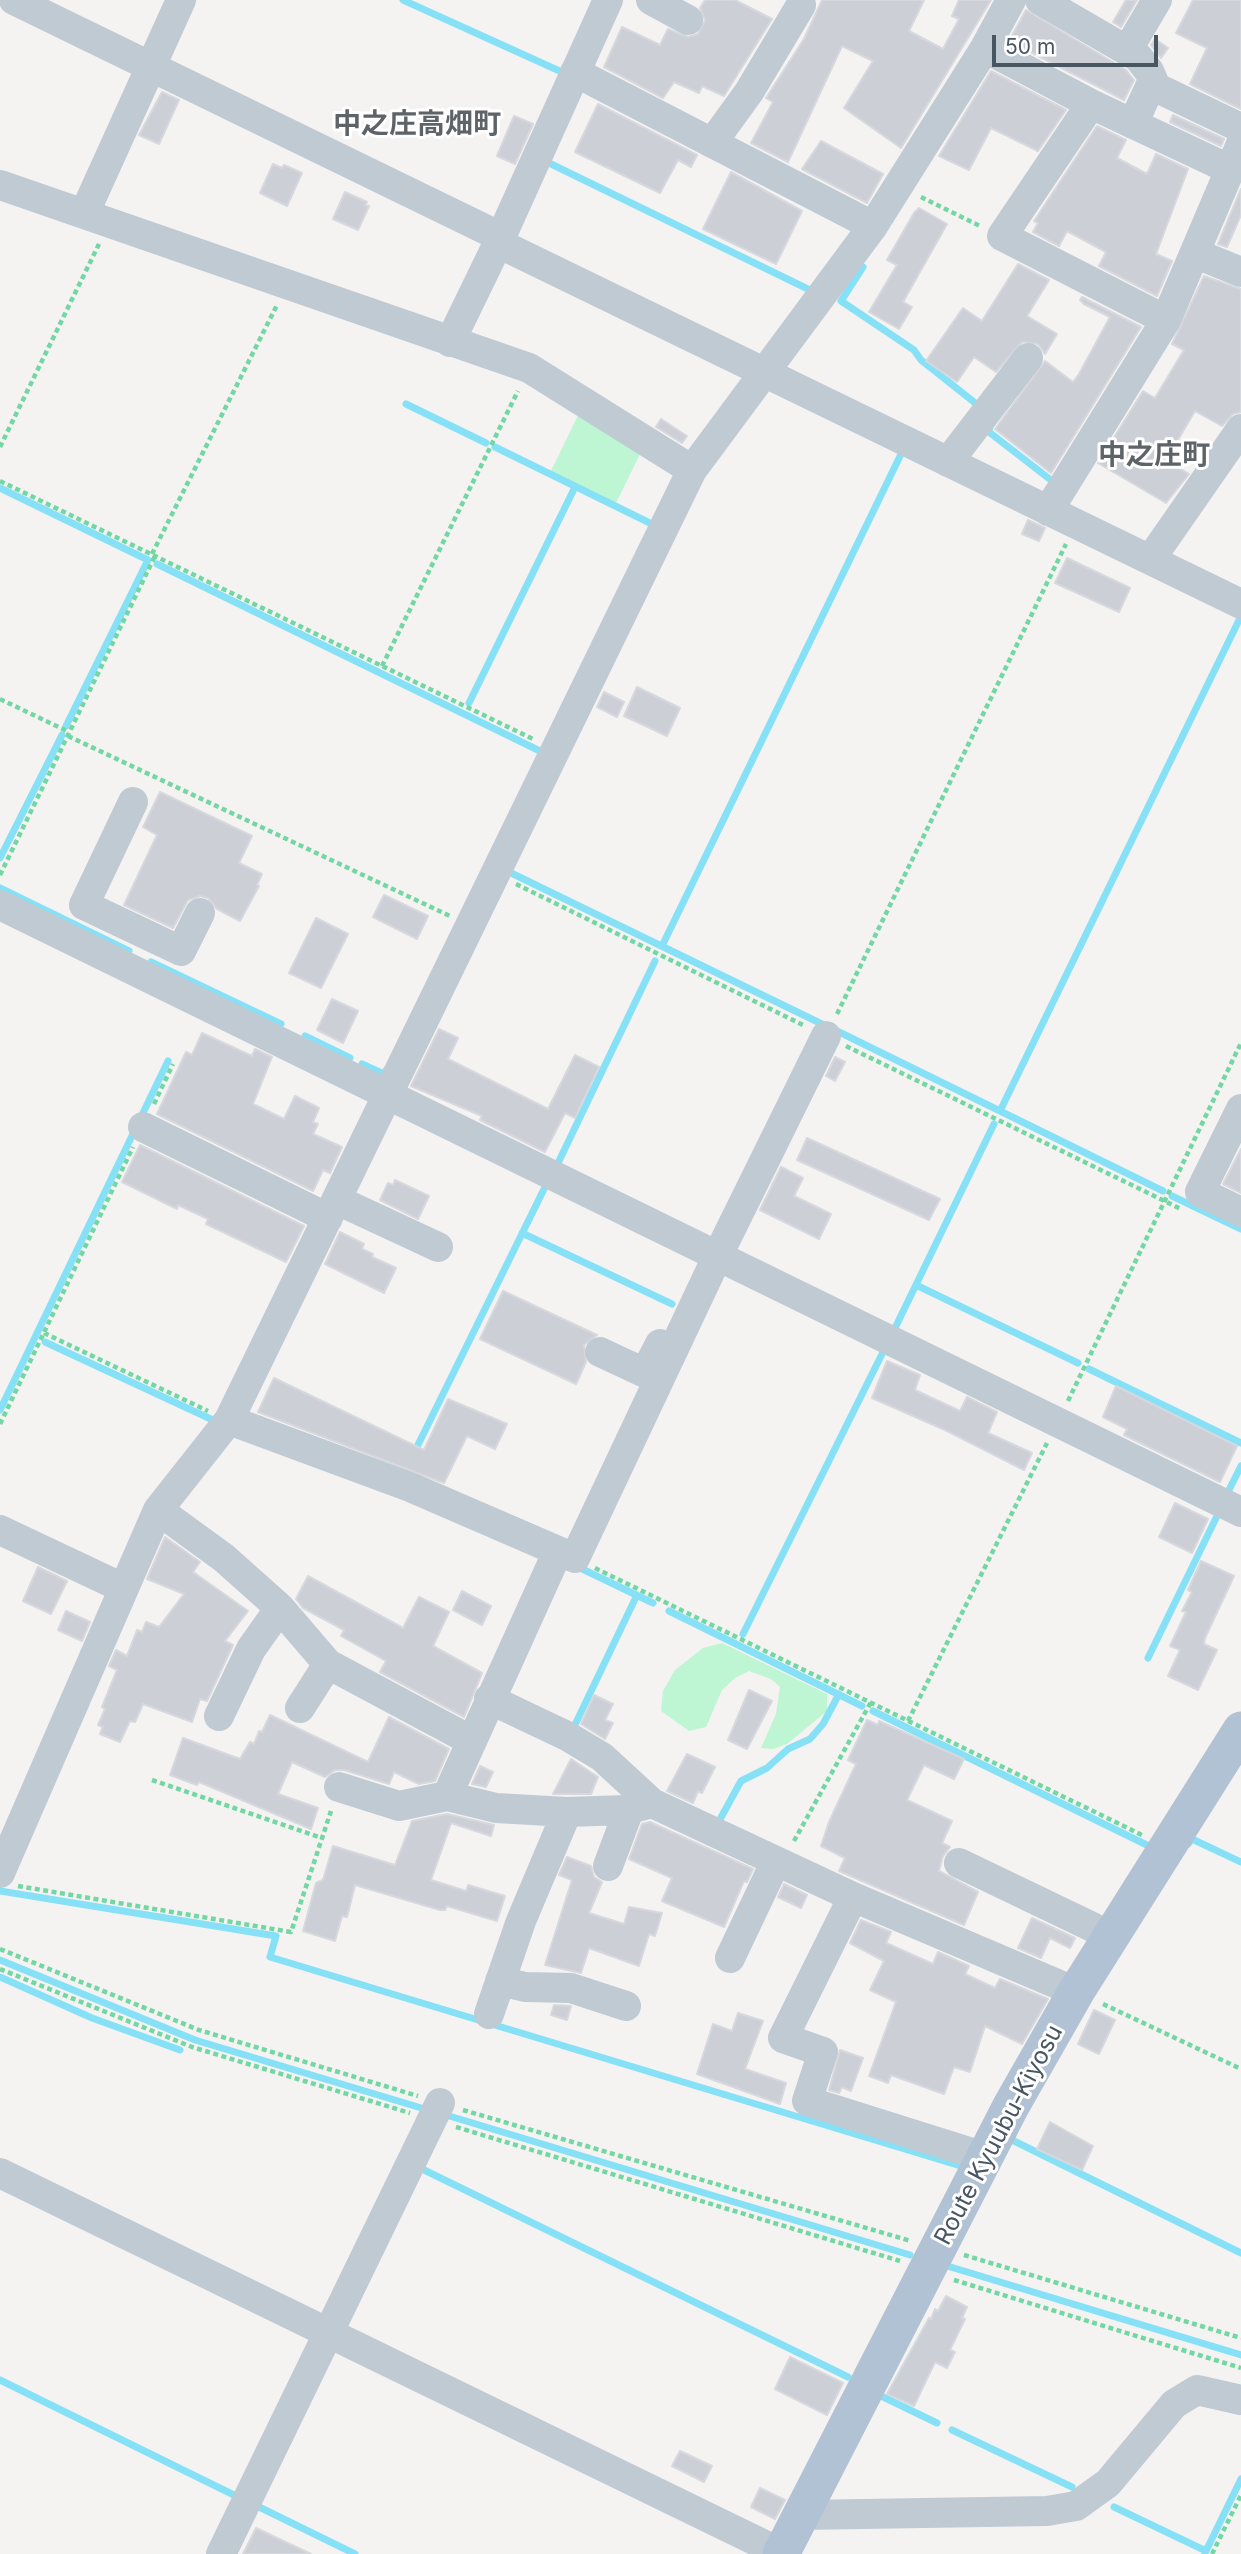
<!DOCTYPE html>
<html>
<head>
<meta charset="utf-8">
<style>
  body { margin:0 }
  #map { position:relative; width:1241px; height:2554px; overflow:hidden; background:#f5f2f2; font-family:Inter,sans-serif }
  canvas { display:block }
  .scale { position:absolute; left:992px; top:35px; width:166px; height:32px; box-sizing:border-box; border:4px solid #485662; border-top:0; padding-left:9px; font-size:21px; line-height:24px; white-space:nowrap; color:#485662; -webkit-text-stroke:5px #fff; paint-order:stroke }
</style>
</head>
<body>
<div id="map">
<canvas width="1241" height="2554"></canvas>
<div class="scale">50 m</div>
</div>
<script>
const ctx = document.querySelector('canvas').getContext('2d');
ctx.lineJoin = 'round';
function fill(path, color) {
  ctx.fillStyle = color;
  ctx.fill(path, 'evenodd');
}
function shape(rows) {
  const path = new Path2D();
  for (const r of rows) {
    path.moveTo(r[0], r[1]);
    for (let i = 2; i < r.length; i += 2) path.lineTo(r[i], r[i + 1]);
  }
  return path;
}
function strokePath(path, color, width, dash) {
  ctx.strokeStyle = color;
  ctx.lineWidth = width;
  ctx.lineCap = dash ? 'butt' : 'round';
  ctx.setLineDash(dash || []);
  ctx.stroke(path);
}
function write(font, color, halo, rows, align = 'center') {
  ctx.font = font + ' Inter,"Noto Sans JP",sans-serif';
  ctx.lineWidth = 6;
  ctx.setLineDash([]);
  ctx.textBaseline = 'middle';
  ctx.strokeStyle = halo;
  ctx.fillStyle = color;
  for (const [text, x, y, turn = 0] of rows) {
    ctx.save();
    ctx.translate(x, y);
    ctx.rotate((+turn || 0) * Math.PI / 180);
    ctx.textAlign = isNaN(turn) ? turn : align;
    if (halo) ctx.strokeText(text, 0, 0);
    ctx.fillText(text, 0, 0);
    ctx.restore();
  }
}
fill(shape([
  [582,407,644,446,616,503,551,471],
  [722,1643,827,1694,827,1711,787,1744,773,1749,761,1748,776,1714,780,1687,771,1679,749,1671,735,1678,722,1690,706,1727,689,1731,661,1711,663,1691,675,1670,703,1648]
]), '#bef5d2');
strokePath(shape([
  [403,0,564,73,562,77],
  [549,163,814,292],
  [863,267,841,301,914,350,921,360,979,406],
  [406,404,486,443],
  [990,426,989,432,1056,484],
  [495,447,656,526],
  [0,488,148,560,66,726],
  [157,564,544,753],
  [469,703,575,487],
  [0,858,62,735],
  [507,871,824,1025],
  [0,888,129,951],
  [662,946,904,448],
  [151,962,281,1024],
  [835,1030,1163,1191],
  [305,1036,350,1058],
  [362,1064,384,1074,387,1069],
  [1000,1111,1241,616],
  [559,1161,655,961],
  [1172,1196,1241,1229],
  [522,1233,672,1304],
  [916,1285,1078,1363],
  [896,1326,994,1124],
  [45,1342,215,1421],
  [1089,1369,1241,1443],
  [0,1410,168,1061],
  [413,1455,546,1185],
  [1229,1490,1241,1466],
  [576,1566,653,1603],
  [669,1611,862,1706],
  [743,1634,884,1350],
  [1148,1658,1217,1516],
  [873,1711,1153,1848],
  [572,1731,637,1595],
  [718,1823,741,1781,767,1768,788,1749,810,1739,823,1724,839,1694],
  [1188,1844,1192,1839,1241,1862],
  [0,1891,276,1936,270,1957,964,2167],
  [0,1960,195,2040,428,2110],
  [0,1977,92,2018,180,2050],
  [446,2115,910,2255],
  [1008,2142,1010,2139,1241,2253],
  [418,2167,848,2377],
  [944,2265,1241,2355],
  [0,2380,238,2497],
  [879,2395,937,2423],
  [952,2430,1072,2487],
  [253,2504,355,2554],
  [1114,2507,1206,2551],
  [1205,2553,1241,2479]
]), '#87e1f6', 7);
const building = shape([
  [705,0,735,0,772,19,724,96,702,86,699,93,674,82,663,98,604,67,622,27,660,45,668,29,688,37,698,34,705,20,700,8,705,0],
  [822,0,924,0,909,31,943,49,959,19,952,16,959,0,991,0,901,148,844,108,873,61,842,46,788,162,751,143,773,102,766,98,804,39,822,0],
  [1126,0,1137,0,1121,27,1113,22,1126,0],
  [1193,0,1241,0,1241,109,1190,84,1207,48,1176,33,1193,0],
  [1026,10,1126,70,1134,80,1124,100,1009,41,1026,10],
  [1155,39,1168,48,1161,58,1151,45,1155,39],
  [991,71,1066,110,1038,151,991,128,969,170,939,156,991,71],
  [162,92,179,100,159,144,139,135,162,92],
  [598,104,697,155,691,167,678,160,660,193,575,152,598,104],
  [1173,115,1224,139,1221,146,1170,122,1173,115],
  [514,116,533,124,515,164,497,156,514,116],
  [1097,126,1126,140,1117,158,1147,174,1156,154,1188,169,1156,254,1172,261,1157,296,1099,266,1106,252,1067,231,1059,246,1033,232,1038,223,1034,221,1097,126],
  [821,141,883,174,867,203,802,169,821,141],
  [273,164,282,168,284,165,302,173,287,206,260,193,273,164],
  [731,172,802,211,776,264,703,229,731,172],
  [1241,189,1241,215,1227,247,1218,244,1241,189],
  [345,192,367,202,365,205,369,206,358,230,333,219,345,192],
  [919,208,947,224,903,302,912,307,899,329,869,312,897,265,887,260,914,213,919,208],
  [1018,264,1049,280,1027,316,1057,334,1045,354,1038,344,1022,342,996,372,974,357,957,382,926,361,963,308,982,321,1018,264],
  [1204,276,1241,289,1241,412,1233,414,1222,426,1195,411,1166,460,1189,474,1166,503,1098,463,1143,391,1155,398,1184,350,1172,344,1204,276],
  [1082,297,1141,327,1051,473,995,429,1045,361,1073,382,1079,374,1110,317,1084,304,1080,300,1082,297],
  [661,419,687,436,682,443,656,427,661,419],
  [1028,520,1045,528,1039,541,1022,534,1028,520],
  [1067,558,1130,588,1119,612,1055,583,1067,558],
  [637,687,680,708,667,736,624,716,637,687],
  [604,692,624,702,617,717,597,707,604,692],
  [160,792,252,836,239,863,262,874,257,885,259,886,240,921,217,909,208,898,200,896,188,900,173,928,124,905,157,835,143,827,160,792],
  [384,895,428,916,417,939,373,917,384,895],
  [316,918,348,934,321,988,289,973,316,918],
  [332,999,358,1011,343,1043,317,1030,332,999],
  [439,1029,458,1038,448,1059,548,1109,575,1055,599,1067,575,1118,565,1113,545,1152,480,1120,482,1116,411,1086,439,1029],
  [202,1033,252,1056,255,1049,272,1057,253,1104,284,1119,295,1096,319,1108,313,1122,318,1124,313,1134,342,1147,330,1173,323,1170,313,1191,157,1114,186,1052,192,1055,202,1033],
  [835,1057,845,1062,835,1081,826,1076,835,1057],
  [807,1138,940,1199,929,1220,797,1160,807,1138],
  [140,1145,304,1226,286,1262,206,1224,208,1219,178,1205,177,1209,122,1182,140,1145],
  [1241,1149,1241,1193,1223,1184,1241,1149],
  [781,1167,803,1178,794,1196,831,1214,819,1239,760,1210,781,1167],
  [395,1180,429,1196,418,1219,380,1200,388,1183,393,1185,395,1180],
  [340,1232,364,1244,362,1249,373,1254,372,1257,396,1268,384,1293,325,1264,340,1232],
  [503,1291,597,1335,584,1345,586,1362,576,1384,480,1339,503,1291],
  [887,1361,920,1375,915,1390,960,1411,967,1397,997,1412,988,1433,1032,1453,1024,1470,945,1430,872,1398,887,1361],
  [274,1378,424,1450,448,1399,507,1424,495,1449,467,1436,444,1483,258,1412,274,1378],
  [1116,1386,1237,1446,1220,1482,1124,1435,1127,1429,1103,1417,1116,1386],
  [1175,1503,1208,1519,1192,1553,1159,1537,1175,1503],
  [165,1537,200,1562,193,1572,248,1611,225,1641,233,1645,207,1701,200,1699,192,1722,143,1704,135,1722,130,1721,120,1742,100,1734,103,1727,98,1725,105,1709,102,1707,117,1670,109,1666,116,1650,127,1656,137,1630,142,1632,146,1622,159,1627,184,1594,147,1579,165,1537],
  [1201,1561,1234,1576,1205,1638,1204,1644,1217,1650,1198,1690,1168,1676,1180,1650,1170,1646,1186,1612,1182,1611,1192,1592,1188,1590,1201,1561],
  [38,1567,67,1581,51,1614,23,1601,38,1567],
  [308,1576,403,1628,419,1597,449,1612,433,1646,482,1673,464,1717,380,1672,386,1661,341,1636,344,1630,303,1608,296,1599,308,1576],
  [462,1591,491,1606,482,1625,453,1610,462,1591],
  [66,1611,90,1622,82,1641,58,1630,66,1611],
  [749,1690,772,1701,747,1749,728,1740,749,1690],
  [594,1695,613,1704,605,1720,613,1723,605,1739,581,1724,594,1695],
  [270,1715,368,1762,389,1717,449,1749,435,1781,419,1784,394,1772,389,1784,344,1770,335,1770,325,1777,292,1762,278,1794,318,1808,311,1829,199,1782,197,1785,170,1775,183,1738,240,1759,250,1742,254,1744,259,1731,262,1732,270,1715],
  [867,1720,878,1725,879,1721,964,1759,954,1779,924,1765,907,1800,952,1821,942,1843,950,1847,943,1856,939,1871,978,1892,964,1925,839,1871,845,1858,821,1846,829,1822,856,1764,848,1760,867,1720],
  [687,1754,715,1767,702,1793,698,1791,693,1803,667,1791,687,1754],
  [571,1759,598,1777,591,1794,553,1794,571,1759],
  [480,1766,493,1772,486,1787,472,1784,480,1766],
  [447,1814,494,1825,491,1836,451,1823,431,1880,466,1891,468,1885,505,1896,497,1921,447,1906,445,1910,440,1910,355,1885,347,1917,342,1916,335,1941,303,1931,316,1883,323,1880,333,1846,395,1865,412,1821,447,1814],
  [650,1822,753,1869,747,1882,744,1881,724,1927,662,1901,672,1878,629,1859,642,1824,650,1822],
  [567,1857,591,1866,594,1877,602,1882,589,1913,624,1924,629,1907,662,1913,655,1936,649,1934,639,1966,589,1948,581,1973,545,1965,572,1880,559,1875,567,1857],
  [784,1884,807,1895,801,1908,778,1897,784,1884],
  [1032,1918,1075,1938,1070,1948,1050,1938,1041,1958,1018,1948,1032,1918],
  [861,1920,891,1932,886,1943,933,1964,938,1952,969,1966,965,1974,995,1988,1000,1979,1048,1999,1022,2044,985,2026,970,2072,954,2067,944,2094,891,2075,888,2083,869,2076,896,2002,870,1990,884,1961,850,1943,861,1920],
  [554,2005,571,2006,567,2020,551,2015,554,2005],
  [1094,2010,1115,2020,1099,2054,1078,2044,1094,2010],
  [738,2013,763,2021,745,2069,786,2083,780,2104,697,2074,713,2024,732,2031,738,2013],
  [840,2050,863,2058,851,2091,842,2087,839,2093,829,2090,840,2050],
  [1050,2122,1093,2146,1082,2170,1037,2149,1050,2122],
  [946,2296,967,2307,962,2318,965,2319,950,2350,955,2352,947,2368,935,2362,914,2406,887,2394,929,2318,931,2319,935,2309,938,2311,946,2296],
  [790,2357,843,2383,827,2415,775,2389,790,2357],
  [680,2451,712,2466,704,2482,672,2466,680,2451],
  [760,2488,785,2500,775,2519,751,2507,760,2488],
  [256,2528,311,2554,243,2554,256,2528]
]);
fill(building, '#cccfd5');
strokePath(building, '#d6d8de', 2);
strokePath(shape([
  [921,197,982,227],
  [0,447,99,244],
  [0,481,535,740],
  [152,554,277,305],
  [382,666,518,391],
  [0,699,69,732],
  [68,736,450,916],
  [0,875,155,556],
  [516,884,803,1025],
  [837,1014,1066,544],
  [846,1046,1181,1209],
  [154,1104,173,1064],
  [44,1333,208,1411],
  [1068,1401,1241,1043],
  [0,1424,133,1147],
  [595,1568,1144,1836],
  [908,1721,1047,1443],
  [152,1780,322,1838],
  [794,1841,871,1702],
  [18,1886,291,1932,331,1811],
  [0,1949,199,2030,418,2096],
  [0,1969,192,2047,410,2113],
  [1103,2004,1241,2069],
  [463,2110,911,2241],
  [456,2127,900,2261],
  [964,2255,1241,2338],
  [954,2280,1241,2368],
  [1212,2554,1241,2495]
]), '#72d7a3', 4.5, [5, 3.5]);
strokePath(shape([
  [14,0,501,237],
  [651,0,688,20],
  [1040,0,1138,57,1149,71,1153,80,1133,124],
  [985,48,1091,104,1229,169],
  [1127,51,1157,0],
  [575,72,873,226],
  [1151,85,1241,128],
  [1091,104,1002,236,1166,320],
  [712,143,749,92,801,5],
  [0,185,529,368,692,470],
  [85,212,181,0],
  [498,243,1241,604],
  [1197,254,1241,272],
  [450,342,501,237,608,0],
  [948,462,1028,358],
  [1048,511,1166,320,1241,144],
  [1150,560,1241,429],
  [133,802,84,905,181,951,200,913],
  [0,905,1241,1512],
  [1241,1109,1200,1192,1241,1212],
  [143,1127,328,1218],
  [337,1200,438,1247],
  [600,1352,645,1373,660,1344],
  [229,1420,410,1487,558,1551],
  [158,1510,224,1558,280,1608,328,1664,470,1740],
  [0,1530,123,1588],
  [489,1699,567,1736,602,1757,652,1803],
  [300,1708,328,1664],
  [219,1716,251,1649,280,1608],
  [339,1787,399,1806,447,1796,496,1808,567,1812,626,1810,652,1803,853,1897,1076,1992],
  [447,1796,558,1551,575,1558,718,1255,826,1036],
  [959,1863,1111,1936],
  [608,1866,627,1815,626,1810],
  [0,1873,158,1510,229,1420,692,470,873,226,985,48,1011,0],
  [853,1897,783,2038,823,2052,807,2101,985,2157],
  [730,1958,776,1861],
  [500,1981,525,1987,571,1988,626,2006],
  [489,2014,521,1921,567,1812],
  [0,2173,783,2554],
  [801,2515,1047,2511,1076,2506,1108,2483,1174,2404,1197,2390,1241,2400],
  [221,2554,440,2103]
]), '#bfcad3', 30);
strokePath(shape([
  [781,2554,1011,2106,1076,1992,1241,1730]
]), '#b0c2d3', 37);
write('24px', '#485662', '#fff', [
  ["Route Kyuubu-Kiyosu",999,2135,-62]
]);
write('bold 28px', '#5e6368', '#fff', [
  ["中之庄高畑町",417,125],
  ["中之庄町",1154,456]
]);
</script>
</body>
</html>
